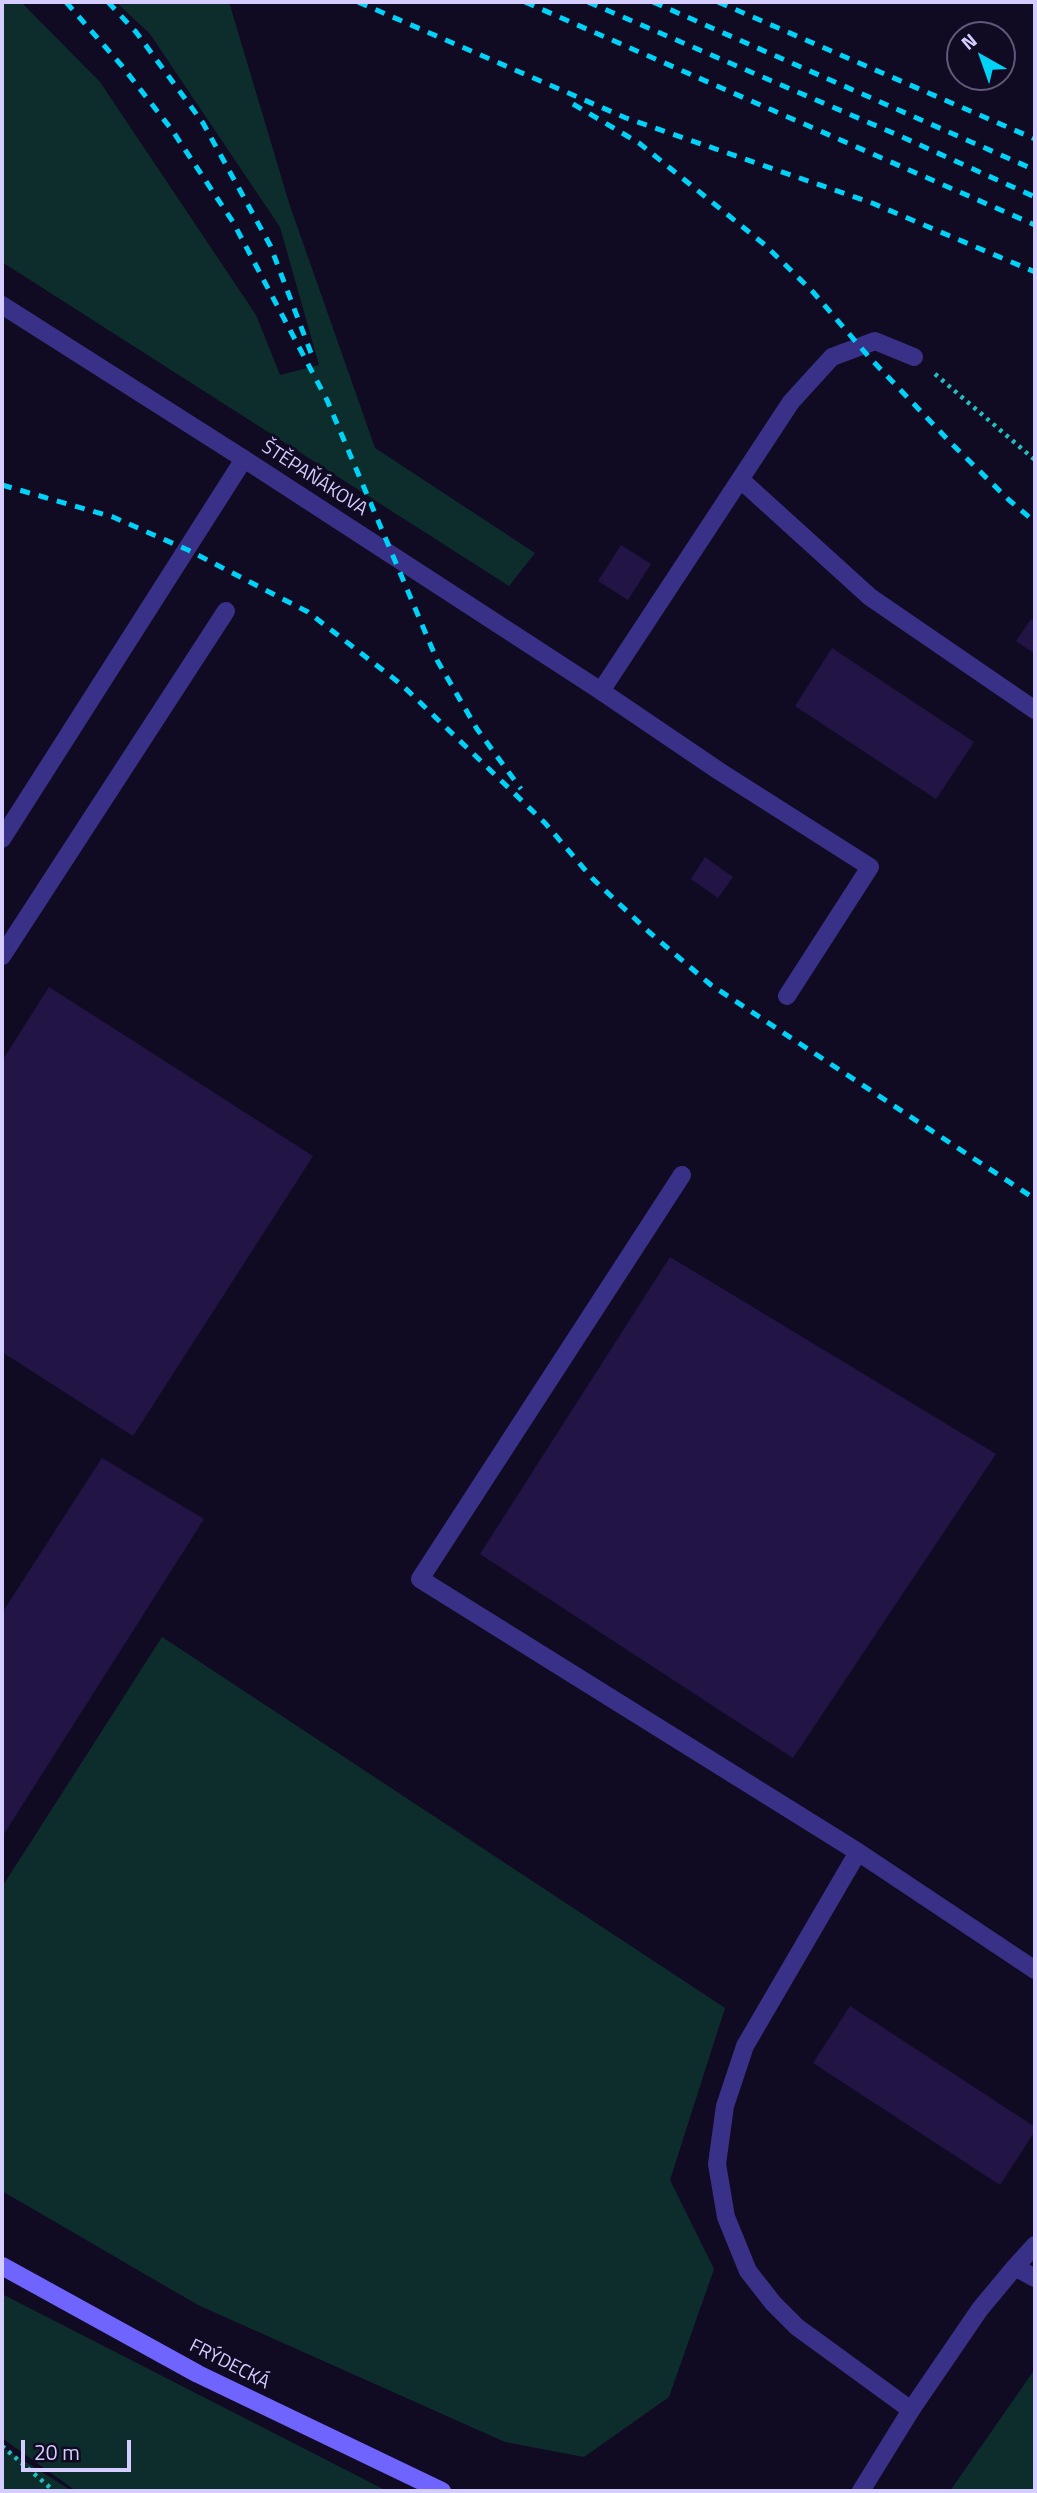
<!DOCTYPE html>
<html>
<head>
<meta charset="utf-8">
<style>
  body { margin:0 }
  #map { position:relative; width:1037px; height:2493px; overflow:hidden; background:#100b23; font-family:"Titillium Web",sans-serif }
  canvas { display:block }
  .frame { position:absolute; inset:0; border:4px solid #d5cdff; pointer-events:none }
  .north { position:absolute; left:946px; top:21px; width:70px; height:70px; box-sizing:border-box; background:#100b23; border:2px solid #5f597b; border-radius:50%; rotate:320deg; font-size:19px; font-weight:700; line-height:28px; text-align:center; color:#d5cdff }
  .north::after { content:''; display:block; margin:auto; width:24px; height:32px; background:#00d2f8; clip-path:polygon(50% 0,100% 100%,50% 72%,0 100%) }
  .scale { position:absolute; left:21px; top:2440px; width:110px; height:32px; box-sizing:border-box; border:4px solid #d5cdff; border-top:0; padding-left:9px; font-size:21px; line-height:24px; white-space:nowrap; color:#d5cdff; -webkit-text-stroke:5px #100b23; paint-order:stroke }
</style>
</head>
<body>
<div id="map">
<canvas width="1037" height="2493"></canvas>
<div class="frame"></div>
<div class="north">N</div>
<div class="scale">20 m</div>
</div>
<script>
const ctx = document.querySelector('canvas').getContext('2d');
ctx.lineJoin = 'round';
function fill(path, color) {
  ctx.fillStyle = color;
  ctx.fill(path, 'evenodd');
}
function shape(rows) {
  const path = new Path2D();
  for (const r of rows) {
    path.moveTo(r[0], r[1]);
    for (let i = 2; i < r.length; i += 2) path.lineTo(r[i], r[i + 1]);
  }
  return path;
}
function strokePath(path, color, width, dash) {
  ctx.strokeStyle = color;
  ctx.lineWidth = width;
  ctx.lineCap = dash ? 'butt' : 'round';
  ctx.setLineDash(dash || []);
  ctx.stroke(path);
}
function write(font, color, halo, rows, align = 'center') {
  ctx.font = font + ' "Titillium Web",sans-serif';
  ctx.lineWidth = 6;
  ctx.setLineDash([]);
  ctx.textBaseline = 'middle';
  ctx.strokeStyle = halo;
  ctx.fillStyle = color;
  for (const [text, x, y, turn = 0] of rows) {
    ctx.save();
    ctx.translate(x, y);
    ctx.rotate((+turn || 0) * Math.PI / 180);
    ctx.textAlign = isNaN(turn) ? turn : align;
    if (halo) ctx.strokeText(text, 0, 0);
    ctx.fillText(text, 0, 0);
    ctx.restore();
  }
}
fill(shape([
  [2,2,21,2,100,82,256,315,280,375,319,365,280,227,150,34,116,2,229,2,289,203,375,448,535,553,509,586,2,262],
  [162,1637,725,2008,670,2180,714,2269,669,2397,584,2457,505,2442,198,2305,2,2191,2,1887],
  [2,2294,387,2491,76,2491,2,2438],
  [1035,2369,1035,2491,950,2491],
  [2,2447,72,2491,2,2491]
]), '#0d2d2d');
fill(shape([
  [621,545,651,564,628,600,598,581],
  [1031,619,1035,622,1035,654,1016,641],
  [832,648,974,742,936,799,795,706],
  [705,857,733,877,718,898,691,879],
  [49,987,313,1156,133,1436,2,1352,2,1061],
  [670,1257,996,1454,793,1758,480,1554],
  [102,1458,204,1519,2,1837,2,1613],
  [850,2006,1035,2127,1035,2131,1000,2185,813,2063]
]), '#221546');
strokePath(shape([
  [935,374,1035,460],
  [2,2446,54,2491]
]), '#21bfbe', 4.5, [3.5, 5]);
strokePath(shape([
  [741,480,870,597,1035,710],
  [2,839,244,459],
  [2,956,226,611],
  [787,996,870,867,719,771,601,691,791,402,832,357,875,341,914,357],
  [682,1175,420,1579,858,1852,1035,1970],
  [858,1852,745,2046,725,2106,717,2164,726,2217,748,2271,773,2303,797,2327,911,2410]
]), '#393187', 18);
strokePath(shape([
  [2,305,244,459,601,691],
  [1035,2245,1015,2267,1035,2278],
  [861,2491,911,2410,980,2309,1015,2267]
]), '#393187', 18);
strokePath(shape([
  [2,2266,198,2374,442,2491]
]), '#7064ff', 18);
strokePath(shape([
  [66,2,122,66,172,130,233,222,327,400,437,660,477,729,521,789],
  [108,2,136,32,203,123,270,245,311,353],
  [358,2,626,118,872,203,1035,272],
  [525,2,1035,225],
  [588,2,900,136,1035,197],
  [653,2,1035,170],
  [718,2,1035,139],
  [573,104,639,143,765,245,813,292,869,357,952,444,1009,500,1035,522],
  [2,485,113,517,188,550,308,612,402,685,545,823,592,878,649,932,711,985,1035,1199]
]), '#00d2f8', 5, [10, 9]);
write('19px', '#d5cdff', '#100b23', [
  ["ŠTĚPAŇÁKOVA",314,479,33],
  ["FRÝDECKÁ",229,2365,27]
]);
</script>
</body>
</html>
